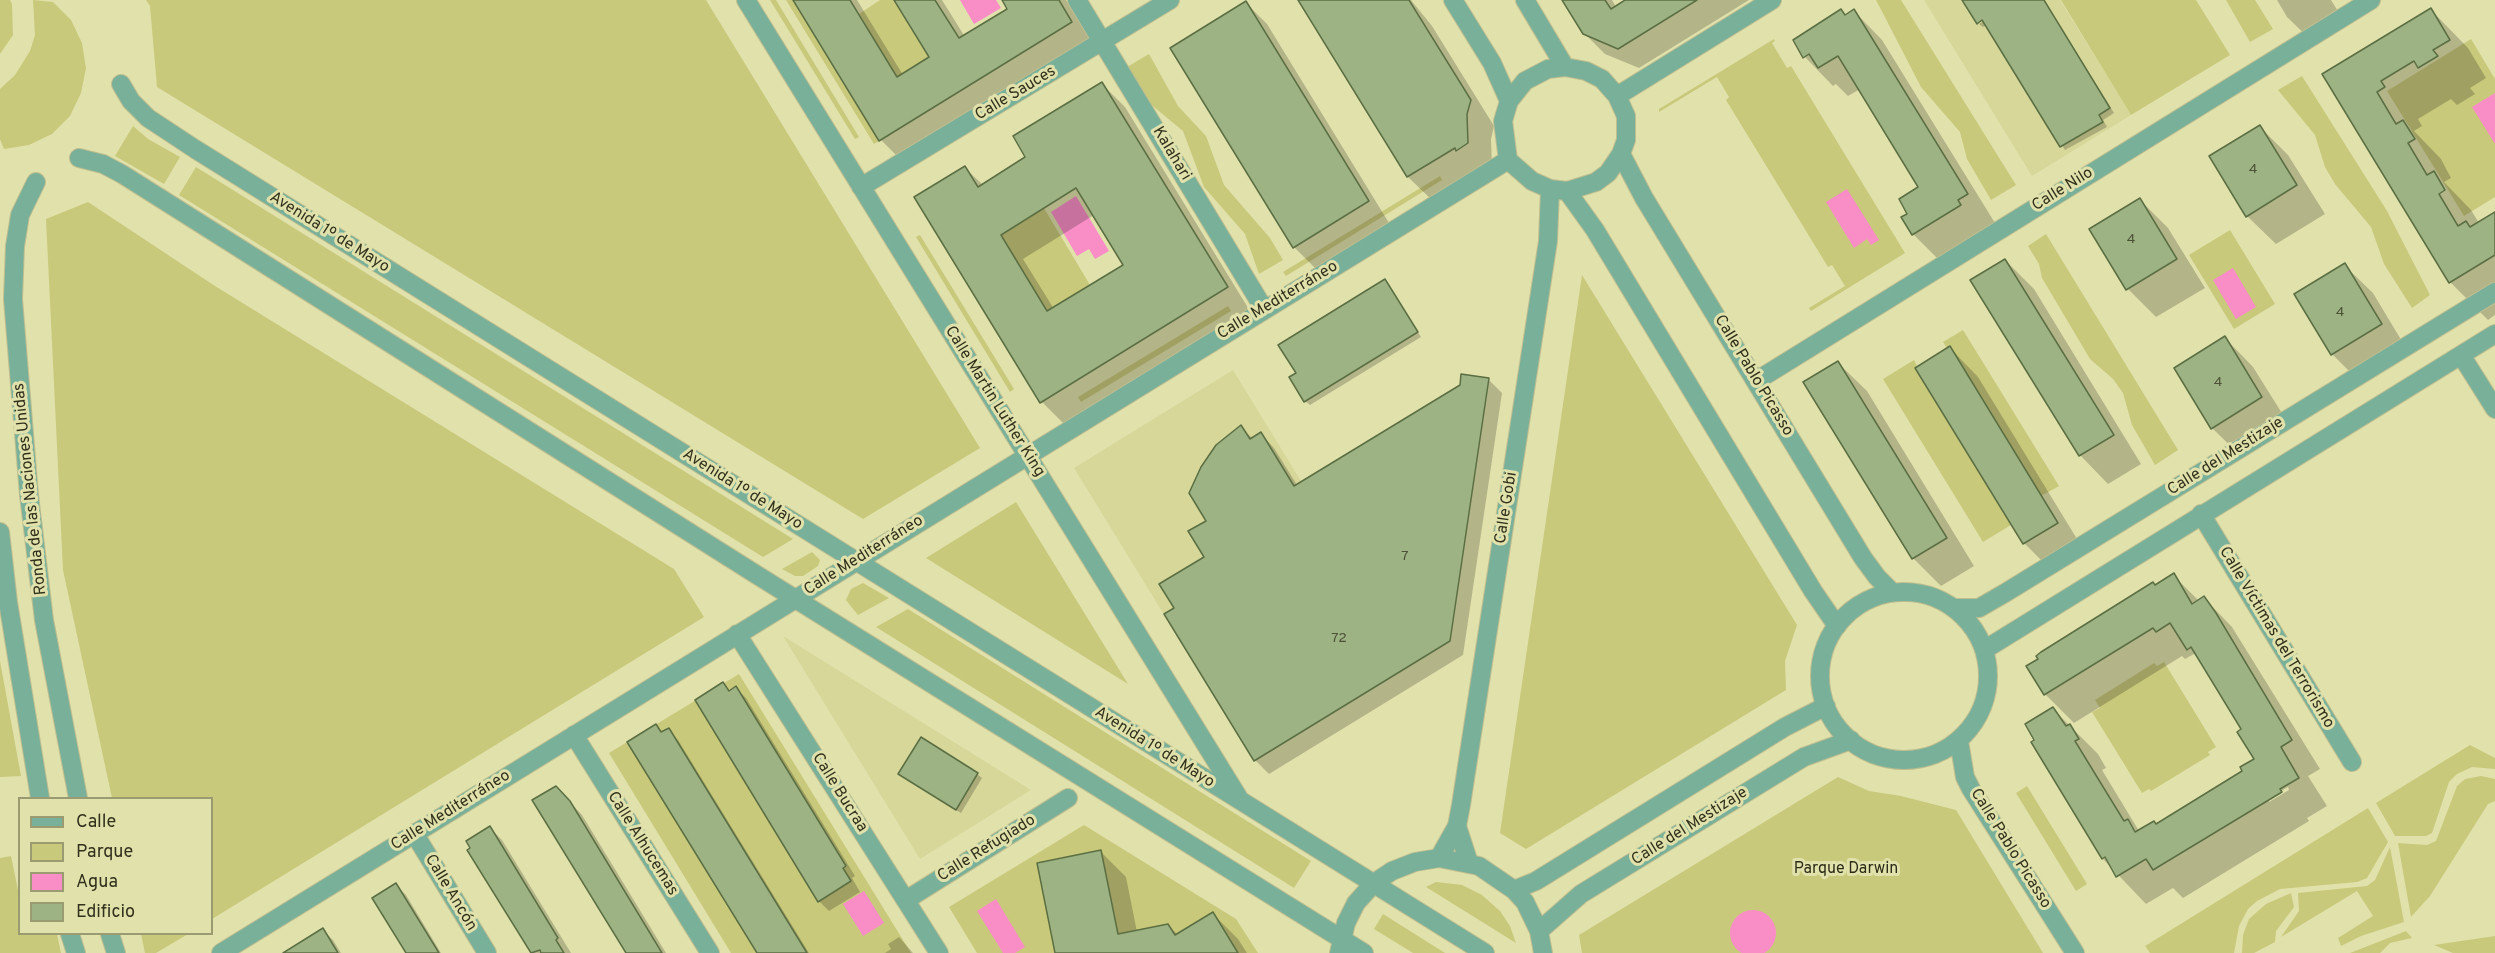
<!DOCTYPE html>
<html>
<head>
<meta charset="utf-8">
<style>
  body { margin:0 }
  #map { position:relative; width:2495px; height:953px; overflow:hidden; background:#e1e1ac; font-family:Overpass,sans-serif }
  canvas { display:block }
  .legend { position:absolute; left:18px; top:797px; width:195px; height:138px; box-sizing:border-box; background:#e1e1ac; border:2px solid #9b9b72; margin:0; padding:8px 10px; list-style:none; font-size:18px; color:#31311c }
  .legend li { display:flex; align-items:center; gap:12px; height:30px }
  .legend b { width:30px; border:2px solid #9b9b72 }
</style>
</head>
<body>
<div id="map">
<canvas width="2495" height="953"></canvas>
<ul class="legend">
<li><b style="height:8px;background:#79b09a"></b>Calle</li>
<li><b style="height:16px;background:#c9c97b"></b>Parque</li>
<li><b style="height:16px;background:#f98ec6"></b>Agua</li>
<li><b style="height:16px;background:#9db384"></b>Edificio</li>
</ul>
</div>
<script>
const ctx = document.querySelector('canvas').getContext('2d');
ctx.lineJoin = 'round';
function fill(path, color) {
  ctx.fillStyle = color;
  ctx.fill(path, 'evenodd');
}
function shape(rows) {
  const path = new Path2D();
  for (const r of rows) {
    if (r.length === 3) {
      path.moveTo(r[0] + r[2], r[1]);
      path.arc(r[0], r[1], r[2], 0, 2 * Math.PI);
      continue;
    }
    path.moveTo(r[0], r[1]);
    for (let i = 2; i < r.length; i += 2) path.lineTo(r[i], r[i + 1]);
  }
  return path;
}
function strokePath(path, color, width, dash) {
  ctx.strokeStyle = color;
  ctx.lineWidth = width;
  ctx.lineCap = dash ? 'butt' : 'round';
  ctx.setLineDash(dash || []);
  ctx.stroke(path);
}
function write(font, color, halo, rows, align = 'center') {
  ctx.font = font + ' Overpass,sans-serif';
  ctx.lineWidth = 6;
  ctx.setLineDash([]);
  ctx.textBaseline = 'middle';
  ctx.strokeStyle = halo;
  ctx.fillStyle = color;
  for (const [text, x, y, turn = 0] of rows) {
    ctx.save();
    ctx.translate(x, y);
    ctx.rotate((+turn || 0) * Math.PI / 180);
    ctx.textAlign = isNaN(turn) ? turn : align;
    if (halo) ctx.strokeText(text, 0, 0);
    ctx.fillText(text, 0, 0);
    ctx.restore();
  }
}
fill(shape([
  [1924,0,2060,0,2131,115,2032,176],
  [1233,370,1413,664,1254,761,1074,468],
  [783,636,841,672,1031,790,920,859]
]), '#d6d799');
fill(shape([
  [0,0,10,0,12,4,13,35,0,54],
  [33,0,53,2,71,20,82,43,86,68,81,93,70,116,52,134,29,145,4,149,0,139,0,89,15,75,30,51,35,35],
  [146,0,706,0,980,448,863,519,157,87,150,6],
  [770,0,776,0,859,137,855,139],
  [786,0,793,0,879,141,874,144],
  [880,0,894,0,929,57,897,77,859,14],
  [1876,0,1901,0,2016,185,1991,200,1967,159,1960,132,1921,87],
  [2061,0,2196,0,2230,55,2131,115],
  [2226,0,2255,0,2273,29,2250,42],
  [1774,39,1775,41,1772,43,1787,68,1791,66,1905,253,1811,311,1809,308,1845,286,1832,265,1828,267,1726,100,1729,97,1717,77,1659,112,1659,109],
  [2471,39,2495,79,2495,197,2464,216,2387,91],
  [1149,54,1178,106,1206,136,1224,185,1270,238,1283,260,1259,274,1245,234,1204,187,1183,131,1148,102,1127,67],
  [2302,76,2387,211,2430,295,2412,308,2384,264,2371,227,2335,184,2325,167,2315,135,2278,90],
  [133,126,148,139,180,157,164,184,115,156],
  [196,167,793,539,763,557,179,195],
  [1440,176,1442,180,1286,276,1283,272],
  [88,202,215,286,674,569,704,617,212,919,212,798,112,798,63,570,46,219],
  [1044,208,1090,285,1047,311,1001,235],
  [2230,230,2275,304,2234,329,2189,255],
  [2046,234,2178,450,2155,465,2132,425,2123,393,2113,379,2090,359,2042,278,2039,264,2028,246],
  [920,235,1014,389,1010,392,916,237],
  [1582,275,1797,625,1785,661,1786,690,1526,849,1500,833],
  [1228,306,1231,311,1081,402,1078,397],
  [1963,330,2059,486,2041,496,1943,342],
  [1914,360,1917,366,1915,368,2011,525,1983,542,1883,379],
  [1016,502,1128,684,926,558],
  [812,552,820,560,818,566,803,576,795,576,782,569],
  [863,583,889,598,858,615,846,600,851,589],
  [908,609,1311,861,1294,888,876,627],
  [0,661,21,776,0,777],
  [2164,662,2216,747,2208,752,2210,755,2151,791,2149,789,2142,793,2092,712,2100,708,2095,700,2154,663,2157,666],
  [739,674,911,953,731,953,609,753],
  [2470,745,2495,758,2495,769,2472,767,2457,774,2449,782,2432,833,2426,836,2395,836,2376,803],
  [2481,776,2495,779,2495,801,2488,804,2430,896,2411,917,2398,843,2427,845,2436,841,2457,786,2465,779],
  [1838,777,1869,791,1901,796,1956,810,2043,953,1582,953,1579,935],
  [2027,786,2087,884,2076,891,2016,793],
  [2368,808,2388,842,2367,878,2357,882,2280,889,2257,901,2248,909,2239,926,2234,953,2150,953,2145,946],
  [1084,825,1236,919,1258,953,977,953,949,907],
  [2390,847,2404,922,2361,936,2341,946,2338,938,2373,916,2357,891,2281,937,2299,911,2298,893,2367,886,2375,880],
  [11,856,19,895,20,934,57,934,61,953,0,953,0,858],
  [1436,882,1462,885,1482,895,1500,911,1510,926,1516,943,1426,887],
  [2291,893,2294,907,2276,931,2275,942,2254,953,2242,953,2243,935,2249,919,2266,904],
  [1383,914,1445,953,1413,953,1374,929],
  [2406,931,2412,938,2390,943,2380,953,2350,953],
  [141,934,188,934,156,953,145,953],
  [2495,936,2495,953,2453,953,2434,945]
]), '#c9c97b');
fill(shape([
  [960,0,996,0,1001,8,974,24],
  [2495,93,2495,144,2472,107],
  [1847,189,1879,240,1871,245,1867,239,1854,248,1826,202],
  [1076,196,1109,251,1095,259,1089,249,1077,256,1051,212],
  [2233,268,2256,307,2236,319,2213,280],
  [864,891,884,923,863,936,843,904],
  [996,899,1025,947,1015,953,1003,953,977,911],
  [1753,933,23]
]), '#f98ec6');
fill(shape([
  [795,0,857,0,903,75,931,58,895,0,942,0,965,37,1009,9,1003,0,1066,0,1093,44,902,161,881,140],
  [1300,0,1411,0,1432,26,1494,126,1491,139,1492,168,1433,201,1408,177],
  [1564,0,1612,0,1616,7,1628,0,1749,0,1639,68,1605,54,1584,33],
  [1964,0,2044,0,2114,113,2103,120,2107,127,2065,150,1987,25,1983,27,1979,24,1989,18],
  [2277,0,2331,0,2347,26,2316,45,2287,17],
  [1246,3,1267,24,1389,223,1315,268,1294,247],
  [2431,10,2468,48,2486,78,2470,88,2475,94,2457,105,2451,99,2418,119,2422,126,2414,131,2441,159,2451,178,2444,182,2471,210,2479,223,2495,214,2495,315,2488,320,2450,282,2325,74],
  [1854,11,1882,40,1995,223,1942,263,1913,234,1903,218,1909,214,1920,187,1860,89,1848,96,1836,84,1833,86,1805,57,1795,41],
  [1102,84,1125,107,1250,311,1065,425,1042,402,965,168,983,185,1027,157],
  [1094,215,1125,265,1054,309,1023,259],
  [2260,127,2288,155,2325,214,2276,244,2247,216],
  [2140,200,2168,228,2205,288,2156,317,2128,289,2091,230],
  [2005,260,2034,289,2141,464,2108,484,2080,455],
  [2344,265,2373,293,2409,353,2361,383,2332,354],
  [1385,281,1421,337,1310,405,1305,401],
  [2225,338,2253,367,2290,426,2241,456,2212,428],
  [1950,348,1978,377,2085,552,2053,572,2024,543],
  [1838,363,1867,391,1974,566,1941,586,1913,558],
  [1488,379,1502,393,1463,655,1269,774,1255,760,1176,608,1206,557,1208,521,1241,427,1253,439,1261,434,1274,448,1297,485],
  [2173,575,2199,601,2204,598,2232,627,2320,769,2308,776,2327,806,2307,818,2309,821,2183,898,2173,888,2146,904,2103,859,2053,709,2098,754,2106,768,2102,770,2139,831,2156,825,2244,772,2256,759,2243,730,2202,662,2194,654,2185,659,2182,656,2074,723,2045,694,2028,667],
  [2288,787,2289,790,2269,802,2269,798],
  [723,684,730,692,736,688,746,698,855,876,852,878,860,892,829,911,819,901],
  [656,726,663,733,668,730,678,740,809,953,759,953],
  [977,774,982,778,961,813,905,778],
  [568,800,582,815,666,953,628,953],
  [490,828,502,840,571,953,533,953,470,850],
  [1101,852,1126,877,1137,932,1168,925,1178,935,1213,914,1238,939,1247,953,1056,953],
  [396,885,406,895,441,953,408,953],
  [323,930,333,940,341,953,307,953],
  [899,937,913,953,885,953,891,949,888,944]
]), '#0003');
const building = shape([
  [793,0,850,0,897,77,929,57,894,0,935,0,959,38,1007,9,1002,0,1059,0,1072,22,879,141,793,0],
  [1298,0,1409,0,1471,100,1467,114,1468,143,1456,151,1455,148,1407,177,1298,0],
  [1562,0,1605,0,1611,9,1625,0,1697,0,1618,49,1583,34,1562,0],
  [1962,0,2044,0,2110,108,2099,115,2103,122,2060,147,1982,20,1977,24,1962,0],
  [1246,1,1369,201,1293,248,1170,48,1246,1],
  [2431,8,2450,40,2433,50,2438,56,2418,68,2414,61,2381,81,2385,87,2377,92,2396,124,2403,120,2415,139,2408,143,2427,175,2434,171,2445,190,2439,194,2458,226,2466,221,2470,227,2495,212,2495,255,2449,283,2322,74,2431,8],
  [1841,9,1845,15,1854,9,1968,194,1958,200,1961,205,1912,235,1901,217,1907,214,1899,199,1918,187,1838,56,1818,68,1809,54,1803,58,1793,40,1841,9],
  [1102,82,1228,287,1040,403,914,197,965,166,978,187,1025,157,1013,136,1102,82],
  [1076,188,1123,265,1047,311,1001,235,1076,188],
  [2260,125,2297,185,2246,217,2209,156,2260,125],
  [2140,198,2177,259,2126,290,2089,229,2140,198],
  [2005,259,2114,435,2079,456,1970,280,2005,259],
  [2345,263,2382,324,2331,355,2294,294,2345,263],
  [1385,279,1418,332,1304,402,1289,377,1296,373,1278,345,1385,279],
  [2225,336,2262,397,2211,429,2174,368,2225,336],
  [1950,346,2058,523,2023,544,1915,368,1950,346],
  [1838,361,1947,538,1912,559,1803,382,1838,361],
  [1461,374,1489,378,1450,641,1254,761,1164,614,1174,608,1159,584,1204,557,1188,531,1206,521,1189,493,1201,467,1216,445,1241,425,1250,439,1261,432,1294,486,1460,385,1461,374],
  [2174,573,2192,604,2204,596,2216,613,2292,740,2281,747,2299,778,2280,789,2282,792,2153,870,2146,859,2116,877,2105,857,2102,859,2031,742,2034,740,2025,724,2053,707,2066,726,2070,724,2079,739,2075,741,2124,821,2128,819,2135,832,2154,821,2156,824,2242,771,2240,767,2254,759,2237,732,2241,729,2191,647,2187,650,2170,623,2156,632,2153,628,2044,695,2026,666,2038,659,2036,656,2041,652,2153,582,2155,585,2174,573],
  [723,682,729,691,736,686,846,866,843,868,851,881,818,902,695,700,723,682],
  [656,724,661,732,669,728,807,953,757,953,627,742,656,724],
  [921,737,978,773,956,810,898,774,921,737],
  [556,786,570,801,662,953,626,953,532,800,556,786],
  [490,826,558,938,556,940,564,953,541,953,540,950,531,953,467,850,470,848,466,841,490,826],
  [1101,850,1118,934,1168,924,1175,935,1213,912,1238,953,1055,953,1037,863,1101,850],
  [396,883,439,953,406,953,372,898,396,883],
  [323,928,338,953,283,953,323,928]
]);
fill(building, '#9db384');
strokePath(building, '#5b6f43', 1.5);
const minor = shape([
  [746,0,1240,800],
  [1077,0,1264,309],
  [1453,0,1492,63,1509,101],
  [1525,0,1565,67],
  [1565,67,1586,71,1602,79,1617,96,1626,116,1626,140,1621,154,1608,173,1596,182,1567,191,1550,189,1532,181,1508,160,1503,121,1509,101,1525,81,1548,69,1565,67],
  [121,84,131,101,148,118,195,149,1485,953],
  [1617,96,1772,0],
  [1621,154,1644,198,1863,558,1877,577,1892,592],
  [79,158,103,164,122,174,757,575,1364,953],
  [36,182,20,215,15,246,13,299,29,495,44,620,78,798],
  [861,187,1170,0],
  [1567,191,1595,230,1813,591,1837,626],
  [2461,355,2495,409],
  [1756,381,2371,0],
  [2201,514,2352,762],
  [0,532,8,602,40,798],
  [1904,676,84],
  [1953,608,1979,608,2005,593,2495,292],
  [737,634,939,953],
  [1984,650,2495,334],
  [574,735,710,953],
  [1959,741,1965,777,1971,789,2075,953],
  [1457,826,1469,863],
  [414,833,487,953],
  [1439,858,1457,826,1461,805,1548,241,1550,189],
  [1514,890,1536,881,1785,727,1826,706],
  [906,900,1068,798],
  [1539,931,1581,894,1804,757,1851,740],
  [70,934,76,953],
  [110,934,116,953],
  [221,953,1508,160],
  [1339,953,1346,923,1356,903,1374,883,1392,871,1415,862,1439,858,1479,866,1514,890,1525,902,1539,931,1543,953]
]);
strokePath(minor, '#bebe8f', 20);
strokePath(minor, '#79b09a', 18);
write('14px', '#4c5236', null, [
  ["4",2253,170],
  ["4",2131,240],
  ["4",2340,313],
  ["4",2218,383],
  ["7",1405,557],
  ["72",1339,639]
]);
write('16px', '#31311c', '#e1e1ac', [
  ["Calle Sauces",1016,94,-31],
  ["Kalahari",1171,154,59],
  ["Calle Nilo",2063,190,-32],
  ["Avenida 1º de Mayo",329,233,32],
  ["Calle Mediterráneo",1278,301,-31],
  ["Calle Pablo Picasso",1753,376,59],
  ["Calle Martin Luther King",994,402,58],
  ["Calle del Mestizaje",2226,457,-32],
  ["Ronda de las Naciones Unidas",31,489,-96],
  ["Avenida 1º de Mayo",742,490,32],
  ["Calle Gobi",1507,508,-81],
  ["Calle Mediterráneo",864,556,-32],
  ["Calle Víctimas del Terrorismo",2276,638,59],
  ["Avenida 1º de Mayo",1154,748,32],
  ["Calle Bucraa",839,793,58],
  ["Calle Mediterráneo",451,811,-32],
  ["Calle del Mestizaje",1690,827,-32],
  ["Calle Alhucemas",642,844,58],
  ["Calle Refugiado",987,849,-32],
  ["Calle Pablo Picasso",2010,849,58],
  ["Calle Ancón",450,893,59]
]);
write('16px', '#2d2c17', '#e1e1ac', [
  ["Parque Darwin",1846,870]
]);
</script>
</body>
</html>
